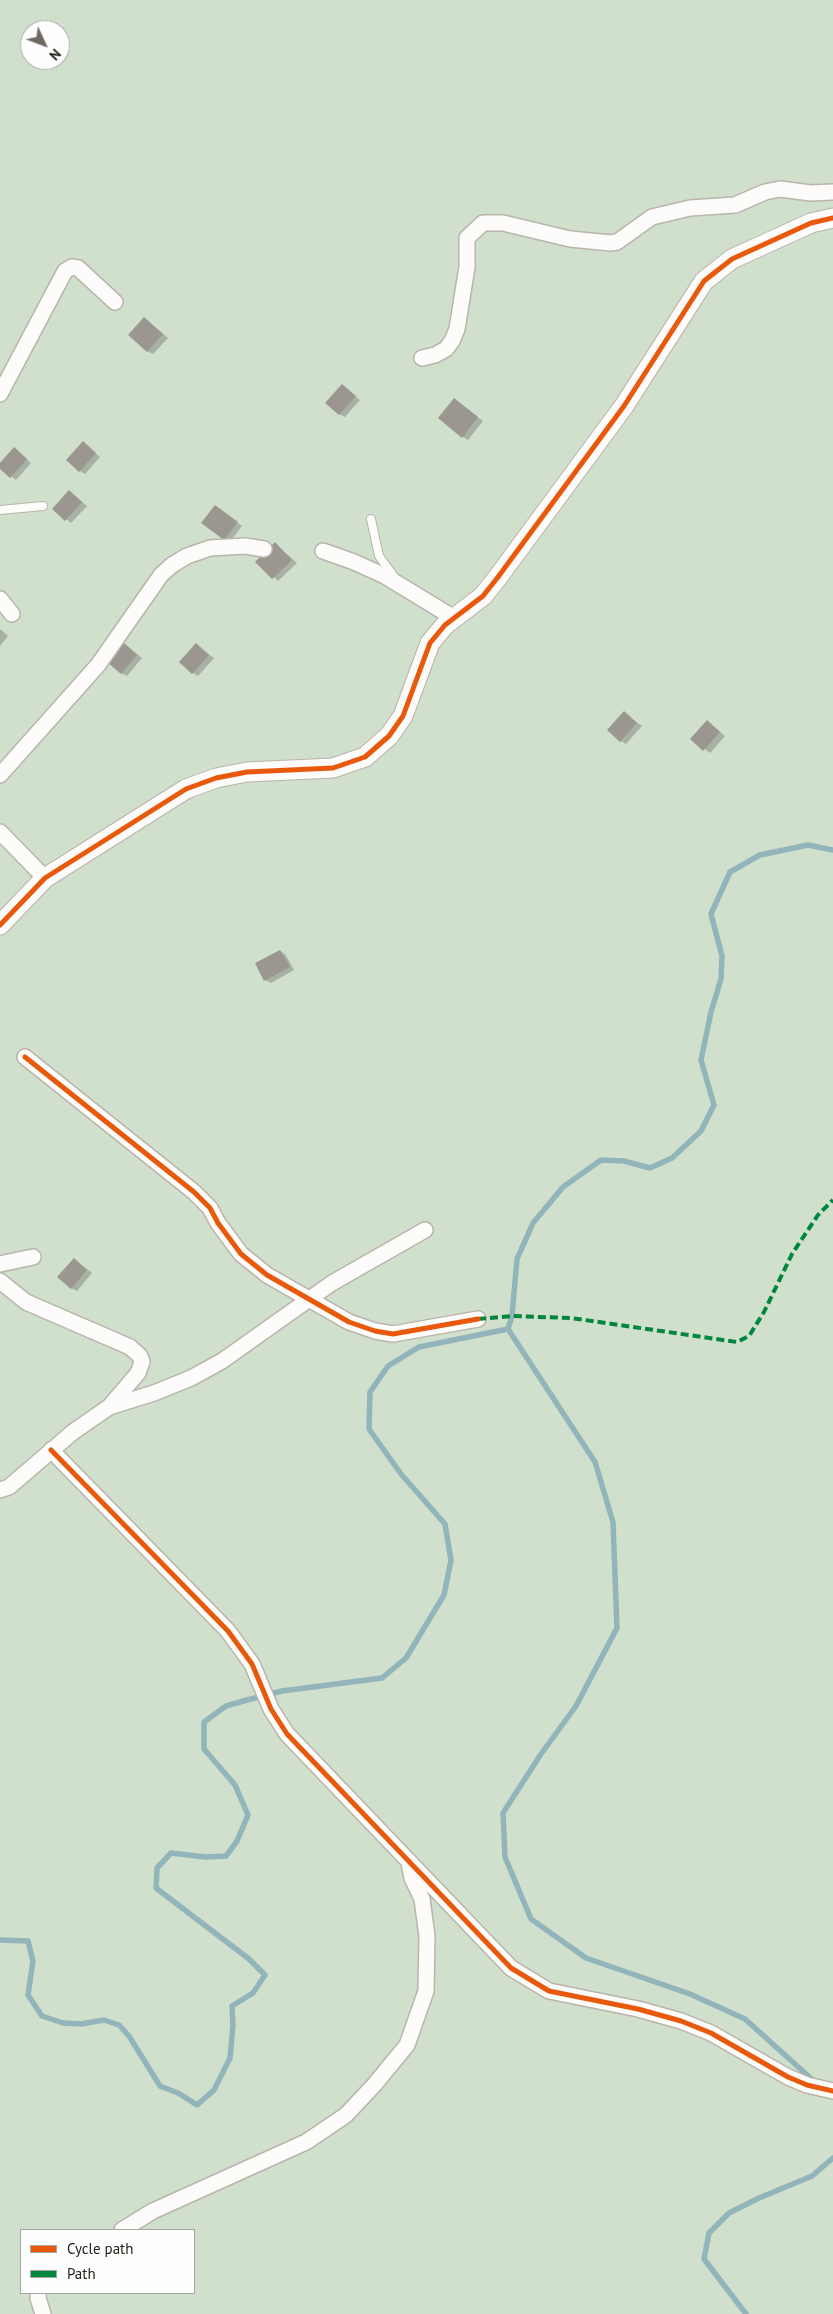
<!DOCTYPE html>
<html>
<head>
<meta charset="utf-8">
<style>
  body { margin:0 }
  #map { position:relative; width:833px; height:2314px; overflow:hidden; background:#f4eee4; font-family:"PT Sans",sans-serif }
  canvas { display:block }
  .legend { position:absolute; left:20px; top:2229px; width:175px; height:65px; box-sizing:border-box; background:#fefefe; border:1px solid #a8a6a3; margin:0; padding:6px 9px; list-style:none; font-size:15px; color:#26221b }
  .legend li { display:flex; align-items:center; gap:10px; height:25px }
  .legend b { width:25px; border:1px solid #a8a6a3 }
  .north { position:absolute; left:20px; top:20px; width:50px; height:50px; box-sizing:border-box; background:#fefefe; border:1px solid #a8a6a3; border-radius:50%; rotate:133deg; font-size:14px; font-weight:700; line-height:20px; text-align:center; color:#26221b }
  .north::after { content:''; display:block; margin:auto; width:18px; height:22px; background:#6e6961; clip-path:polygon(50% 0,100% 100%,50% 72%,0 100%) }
</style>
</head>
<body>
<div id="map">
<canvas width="833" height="2314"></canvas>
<ul class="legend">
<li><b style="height:6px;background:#e8590c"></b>Cycle path</li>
<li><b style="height:6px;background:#00873e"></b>Path</li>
</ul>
<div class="north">N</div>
</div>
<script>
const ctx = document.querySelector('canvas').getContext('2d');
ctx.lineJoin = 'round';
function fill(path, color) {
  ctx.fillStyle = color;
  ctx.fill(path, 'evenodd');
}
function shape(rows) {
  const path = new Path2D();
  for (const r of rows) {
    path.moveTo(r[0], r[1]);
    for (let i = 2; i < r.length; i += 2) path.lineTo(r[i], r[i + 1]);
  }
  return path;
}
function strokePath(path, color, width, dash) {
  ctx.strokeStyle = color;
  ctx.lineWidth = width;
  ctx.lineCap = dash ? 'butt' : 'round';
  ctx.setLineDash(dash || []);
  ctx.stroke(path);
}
fill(shape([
  [0,0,833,0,833,2314,0,2314],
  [30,30,60,30,60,60,30,60],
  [21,2230,194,2230,194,2293,21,2293]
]), '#d1dfcd');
fill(shape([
  [144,318,168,338,153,354,147,351],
  [343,386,360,400,345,417,339,414],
  [459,403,483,421,468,440,463,437],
  [83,443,100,457,85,474,80,471],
  [19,452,31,463,16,480,0,468,0,464],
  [74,495,87,506,71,523,54,509],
  [220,510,242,526,230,542,225,539],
  [275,544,297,563,278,581,257,562],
  [0,629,8,636,0,646],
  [125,644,142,658,127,676,121,673],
  [196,645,214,658,198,676,193,673],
  [624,713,642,726,626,744,621,741],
  [708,722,725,736,710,753,692,739],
  [280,951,285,954,294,970,271,983,265,980],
  [75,1260,92,1273,77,1291,71,1288]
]), '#0003');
strokePath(shape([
  [508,1329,595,1462,613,1522,617,1628,576,1706,541,1754,503,1813,505,1857,531,1919,586,1958,690,1994,745,2019,816,2083],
  [508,1329,512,1316,517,1259,533,1223,563,1187,601,1160,624,1161,650,1168,672,1158,701,1131,714,1105,701,1060,711,1012,721,979,722,956,711,914,730,872,760,855,808,845,833,850],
  [0,1940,28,1941,33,1961,28,1995,42,2016,63,2023,81,2024,104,2020,119,2025,129,2036,160,2086,178,2093,197,2105,214,2090,230,2058,233,2025,232,2006,253,1993,265,1975,249,1959,156,1888,157,1868,171,1853,205,1857,226,1856,237,1841,248,1815,235,1785,204,1749,204,1722,226,1706,247,1700,282,1691,382,1678,406,1658,444,1595,451,1560,445,1524,401,1474,369,1429,370,1392,388,1366,419,1347,508,1329],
  [746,2314,704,2259,709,2233,729,2213,759,2198,812,2176,833,2158]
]), '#91b5ba', 5.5);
fill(shape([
  [144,317,163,334,147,352,128,335],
  [342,384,356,396,339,415,325,403],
  [454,398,478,417,462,438,438,418],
  [83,441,96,453,79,472,66,460],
  [14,447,27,459,10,478,0,469,0,463],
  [69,490,82,502,65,521,52,509],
  [215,505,238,522,224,540,201,523],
  [275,542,292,560,272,579,255,562],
  [124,643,137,655,121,674,107,662],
  [196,643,209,655,192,674,179,662],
  [624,711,637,723,620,742,607,730],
  [707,720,720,732,703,751,690,739],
  [280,950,290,967,264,981,255,963],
  [74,1258,87,1270,71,1289,57,1277]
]), '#9b9790');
const service = shape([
  [0,510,43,506],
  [371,519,379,556,395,578]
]);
const minor = shape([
  [422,358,435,355,446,349,452,341,457,329,467,267,467,238,483,223,503,223,570,239,611,243,617,242,652,217,690,208,735,205,765,192,780,189,811,193,833,192],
  [0,394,65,271,72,267,78,268,115,302],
  [323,551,354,562,385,576,454,618],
  [0,599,12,614],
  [0,775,98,665,161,575,172,565,187,556,210,548,245,546,264,549],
  [0,832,45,878],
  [25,1057,194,1192,210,1208,218,1223,241,1254,267,1275,349,1322,375,1331,393,1334,478,1319],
  [0,1264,33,1257],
  [0,1281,26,1302,130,1347,140,1356,142,1362,138,1373,109,1407],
  [51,1450,228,1631,252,1664,271,1709,287,1734,511,1968,549,1991,638,2009,681,2021,711,2033,788,2077,807,2085,833,2091],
  [0,1490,9,1487,73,1432,109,1407,154,1393,191,1378,222,1361,332,1283,425,1230],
  [122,2230,153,2211,306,2142,346,2115,375,2084,407,2045,426,1991,427,1936,422,1899,412,1878,409,1863],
  [38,2293,38,2298,43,2314]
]);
const tertiary = shape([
  [0,925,45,878,186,789,216,778,247,772,333,768,365,757,389,736,403,716,430,643,445,625,483,596,498,577,624,406,704,281,732,259,811,223,833,218]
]);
strokePath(service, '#b9b4ac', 10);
strokePath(minor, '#b9b4ac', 18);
strokePath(tertiary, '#b9b4ac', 21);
strokePath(service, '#fdfcfb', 8);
strokePath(minor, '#fdfcfb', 15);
strokePath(tertiary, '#fdfcfb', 19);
strokePath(shape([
  [478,1319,512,1316,571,1318,737,1342,749,1336,764,1312,792,1254,818,1215,833,1200]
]), '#00873e', 4, [8, 4]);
strokePath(shape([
  [0,925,45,878,186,789,216,778,247,772,333,768,365,757,389,736,403,716,430,643,445,625,483,596,498,577,624,406,704,281,732,259,811,223,833,218],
  [25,1057,194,1192,210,1208,218,1223,241,1254,267,1275,349,1322,375,1331,393,1334,478,1319],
  [51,1450,228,1631,252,1664,271,1709,287,1734,511,1968,549,1991,638,2009,681,2021,711,2033,788,2077,807,2085,833,2091]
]), '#e8590c', 5);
</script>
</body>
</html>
